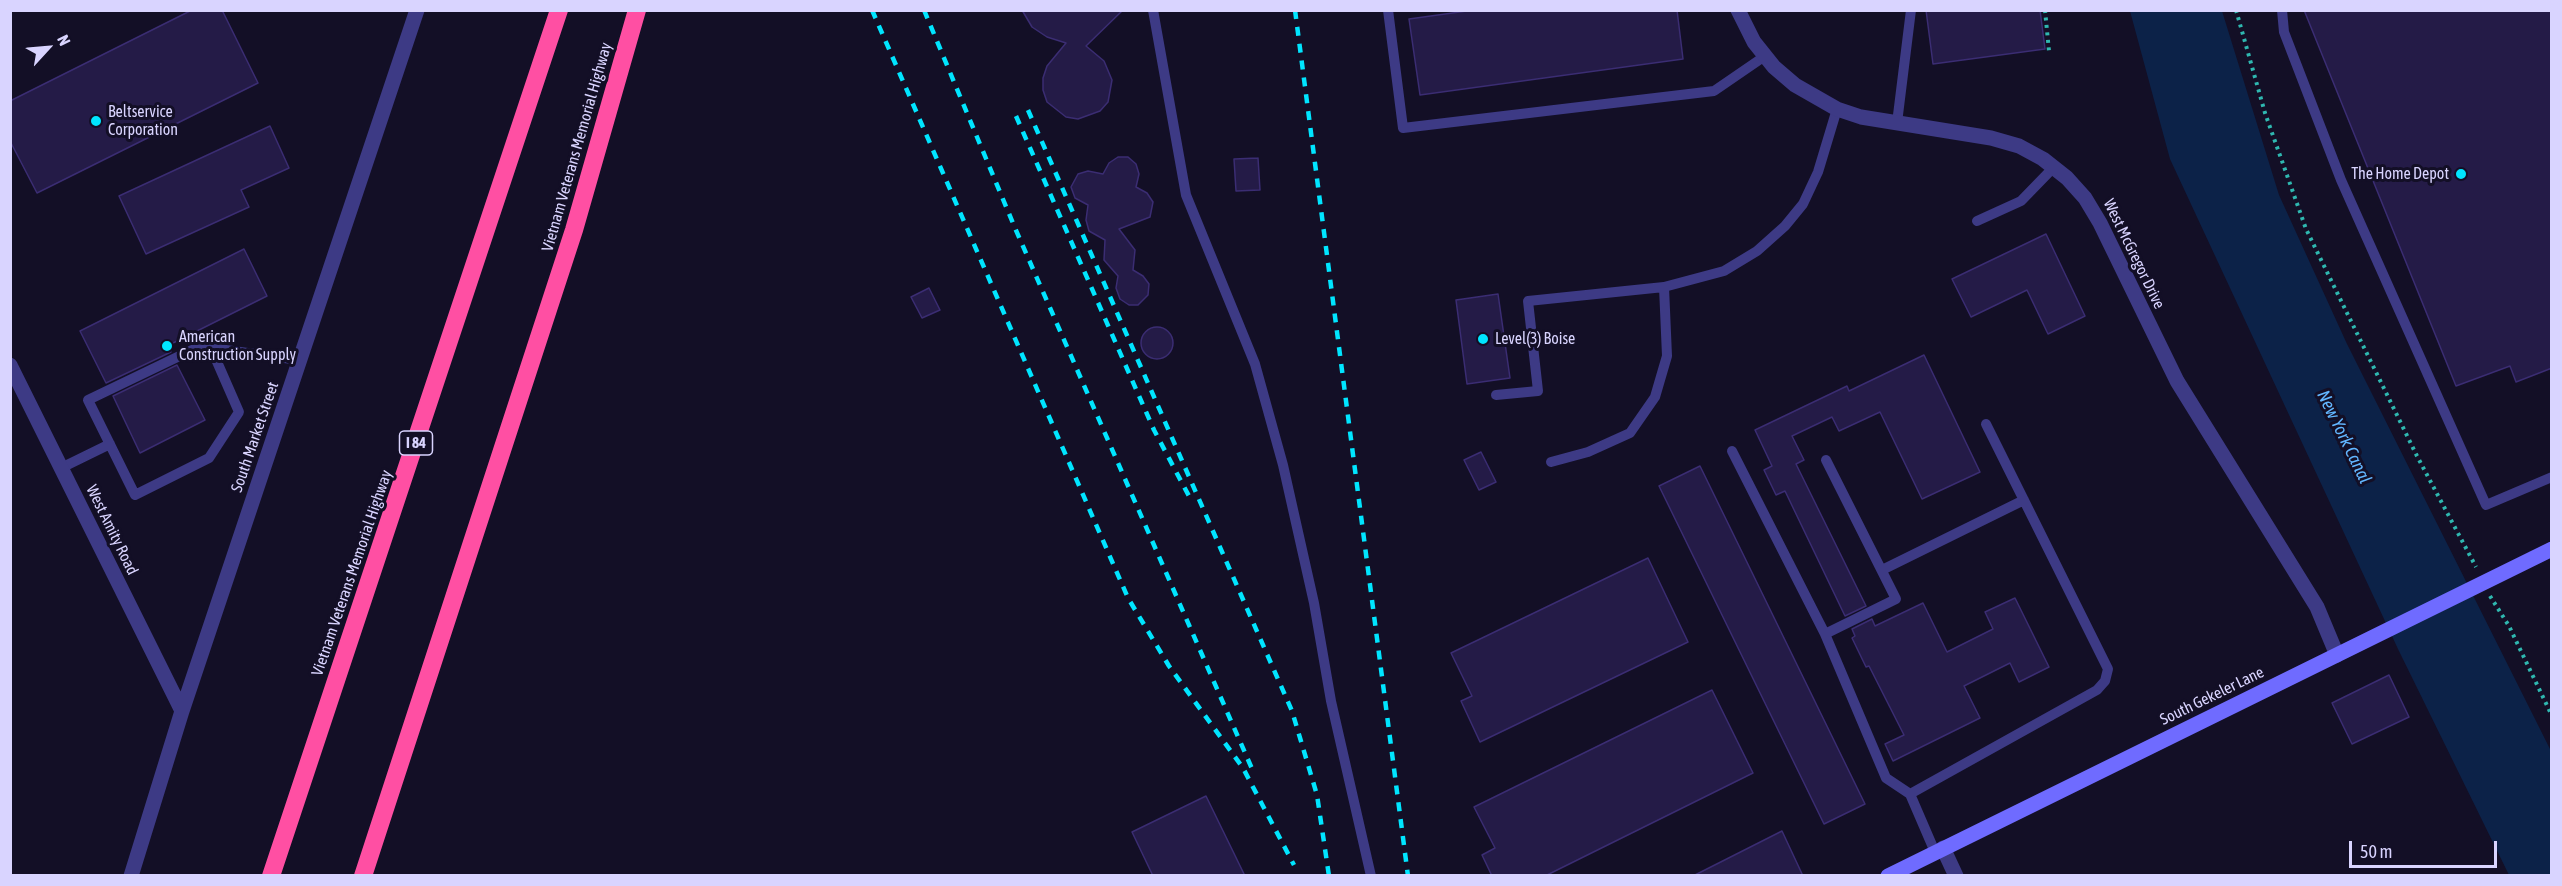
<!DOCTYPE html>
<html>
<head>
<meta charset="utf-8">
<style>
  body { margin:0 }
  #map { position:relative; width:2562px; height:886px; overflow:hidden; background:#130f26; font-family:"Asap Condensed",sans-serif }
  canvas { display:block }
  .frame { position:absolute; inset:0; border:12px solid #d9d4ff; pointer-events:none }
  .north { position:absolute; left:18px; top:18px; width:60px; height:60px; -webkit-text-stroke:4px #130f26; paint-order:stroke; rotate:64deg; font-size:16px; font-weight:700; line-height:24px; text-align:center; color:#d9d4ff }
  .north::after { content:''; display:block; margin:auto; width:21px; height:27px; background:#d9d4ff; clip-path:polygon(50% 0,100% 100%,50% 72%,0 100%) }
  .scale { position:absolute; left:2349px; top:841px; width:148px; height:27px; box-sizing:border-box; border:3px solid #d9d4ff; border-top:0; padding-left:8px; font-size:18px; line-height:21px; white-space:nowrap; color:#d9d4ff; -webkit-text-stroke:4px #130f26; paint-order:stroke }
</style>
</head>
<body>
<div id="map">
<canvas width="2562" height="886"></canvas>
<div class="frame"></div>
<div class="north">N</div>
<div class="scale">50 m</div>
</div>
<script>
const ctx = document.querySelector('canvas').getContext('2d');
ctx.lineJoin = 'round';
function fill(path, color) {
  ctx.fillStyle = color;
  ctx.fill(path, 'evenodd');
}
function shape(rows) {
  const path = new Path2D();
  for (const r of rows) {
    if (r.length === 3) {
      path.moveTo(r[0] + r[2], r[1]);
      path.arc(r[0], r[1], r[2], 0, 2 * Math.PI);
      continue;
    }
    path.moveTo(r[0], r[1]);
    for (let i = 2; i < r.length; i += 2) path.lineTo(r[i], r[i + 1]);
  }
  return path;
}
function strokePath(path, color, width, dash) {
  ctx.strokeStyle = color;
  ctx.lineWidth = width;
  ctx.lineCap = dash ? 'butt' : 'round';
  ctx.setLineDash(dash || []);
  ctx.stroke(path);
}
function write(font, color, halo, rows, align = 'center') {
  ctx.font = font + ' "Asap Condensed",sans-serif';
  ctx.lineWidth = 6;
  ctx.setLineDash([]);
  ctx.textBaseline = 'middle';
  ctx.strokeStyle = halo;
  ctx.fillStyle = color;
  for (const [text, x, y, turn = 0] of rows) {
    ctx.save();
    ctx.translate(x, y);
    ctx.rotate((+turn || 0) * Math.PI / 180);
    ctx.textAlign = isNaN(turn) ? turn : align;
    if (halo) ctx.strokeText(text, 0, 0);
    ctx.fillText(text, 0, 0);
    ctx.restore();
  }
}
fill(shape([
  [2130,11,2222,11,2279,195,2347,344,2551,751,2551,875,2509,875,2398,649,2170,159]
]), '#0c2248');
const building = shape([
  [192,10,222,10,258,83,37,193,10,141,10,101,192,10],
  [1022,10,1123,10,1086,46,1104,61,1112,80,1108,102,1100,111,1078,119,1066,117,1047,102,1043,90,1043,78,1047,66,1066,43,1047,37,1032,27,1022,10],
  [1474,10,1677,10,1683,59,1420,95,1409,19,1474,10],
  [1926,10,2040,10,2045,49,1933,64,1926,10],
  [2304,10,2552,10,2552,368,2516,382,2510,366,2456,386,2304,10],
  [270,126,289,168,241,190,249,207,146,254,119,196,270,126],
  [1118,157,1128,157,1136,164,1139,174,1136,187,1147,193,1153,202,1150,217,1119,229,1135,250,1133,270,1143,276,1149,284,1148,295,1138,305,1129,305,1120,299,1116,288,1118,276,1104,260,1105,240,1089,231,1086,220,1088,205,1075,198,1071,187,1078,174,1088,171,1103,174,1109,163,1118,157],
  [1258,158,1260,190,1236,191,1234,159,1258,158],
  [2046,234,2085,316,2048,334,2027,290,1971,317,1952,279,2046,234],
  [244,249,267,296,167,346,171,352,106,383,80,331,244,249],
  [929,288,940,310,922,318,911,297,929,288],
  [1498,294,1510,378,1467,384,1456,300,1498,294],
  [1157,343,16],
  [1924,355,1980,472,1922,499,1880,412,1839,431,1832,417,1792,436,1804,460,1796,464,1866,606,1845,616,1785,491,1776,495,1764,470,1772,466,1755,430,1847,386,1849,391,1924,355],
  [177,365,205,420,140,453,113,396,177,365],
  [1481,452,1496,482,1479,490,1464,460,1481,452],
  [1700,466,1865,804,1824,824,1659,486,1700,466],
  [1648,558,1688,642,1480,742,1461,701,1472,696,1451,653,1648,558],
  [2015,598,2049,667,2019,682,2010,663,1964,686,1980,718,1893,761,1885,744,1904,735,1869,666,1866,667,1852,638,1855,636,1852,629,1872,619,1875,626,1923,603,1947,652,1993,629,1985,612,2015,598],
  [2389,675,2409,717,2352,744,2332,703,2389,675],
  [1712,690,1753,773,1545,876,1492,876,1482,855,1495,848,1474,807,1712,690],
  [1206,796,1245,876,1153,876,1132,832,1206,796],
  [1782,831,1803,876,1693,876,1782,831]
]);
fill(building, '#241b47');
strokePath(building, '#3b2d73', 1.5);
strokePath(shape([
  [2045,10,2049,51],
  [2236,10,2265,113,2306,229,2417,456,2476,567],
  [2490,596,2509,626,2552,716]
]), '#2fb8b0', 4, [3, 4.5]);
strokePath(shape([
  [1153,10,1186,195,1255,364,1283,465,1314,603,1331,701,1371,876],
  [1388,10,1403,128,1714,91,1765,56],
  [2282,10,2284,32,2341,180,2486,505,2552,477],
  [1897,123,1911,10],
  [1977,221,2021,201,2054,167],
  [211,348,239,412,209,458,135,495,88,400,192,350,211,348,299,360],
  [1496,395,1538,391,1528,301,1664,287,1724,271,1757,251,1785,226,1803,204,1818,172,1837,109],
  [1732,451,1825,634,1886,778,1910,794],
  [1551,462,1588,452,1630,433,1655,397,1667,356,1664,287],
  [61,468,110,444],
  [1882,570,2024,500],
  [1825,634,1896,599,1826,460],
  [1935,852,1910,794,2097,690,2105,681,2108,669,1986,424]
]), '#3d3a85', 10);
strokePath(shape([
  [1738,10,1754,42,1774,67,1795,85,1837,109,1861,117,1991,138,2019,146,2043,159,2067,178,2085,198,2100,223,2177,381,2317,607,2337,655],
  [10,365,182,711],
  [1943,848,1956,876],
  [131,876,182,711,417,10]
]), '#3d3a85', 15);
strokePath(shape([
  [1888,876,2552,549]
]), '#6f6bff', 15);
strokePath(shape([
  [271,876,559,10],
  [363,876,574,230,637,10]
]), '#ff4fa3', 18);
strokePath(shape([
  [872,10,1128,598,1169,666,1243,768,1294,865],
  [924,10,1015,228,1253,771],
  [1295,10,1408,876],
  [1028,110,1292,711,1317,795,1329,876],
  [1016,116,1154,430,1190,498]
]), '#00e5ff', 4.5, [9, 8]);
for (const [x, y, r, color] of [
  [96,121,6,"#00e5ff"],
  [2461,174,6,"#00e5ff"],
  [1483,339,6,"#00e5ff"],
  [167,346,6,"#00e5ff"]
]) {
  const dot = new Path2D();
  dot.arc(x, y, r, 0, 2 * Math.PI);
  ctx.fillStyle = color;
  ctx.fill(dot);
  strokePath(dot, '#130f26', 2);
}
for (const [x, y, w] of [
  [416,443,33]
]) {
  const box = new Path2D();
  box.roundRect(x - w / 2, y - 12, w, 24, 4.5);
  ctx.fillStyle = '#130f26';
  ctx.fill(box);
  strokePath(box, '#d9d4ff', 1.5);
}
write('bold 15px', '#d9d4ff', null, [
  ["I 84",416,443]
]);
write('16px', '#d9d4ff', '#130f26', [
  ["Beltservice",108,112],
  ["Corporation",108,130],
  ["The Home Depot",2449,174,"right"],
  ["American",179,337],
  ["Construction Supply",179,355],
  ["Level(3) Boise",1495,339]
], 'left');
write('16px', '#d9d4ff', '#130f26', [
  ["Vietnam Veterans Memorial Highway",577,147,-74],
  ["West McGregor Drive",2134,254,64],
  ["South Market Street",255,437,-71],
  ["West Amity Road",112,530,64],
  ["Vietnam Veterans Memorial Highway",352,573,-71],
  ["South Gekeler Lane",2212,696,-26]
]);
write('italic 18px', '#62b6ff', '#130f26', [
  ["New York Canal",2344,437,64]
]);
</script>
</body>
</html>
